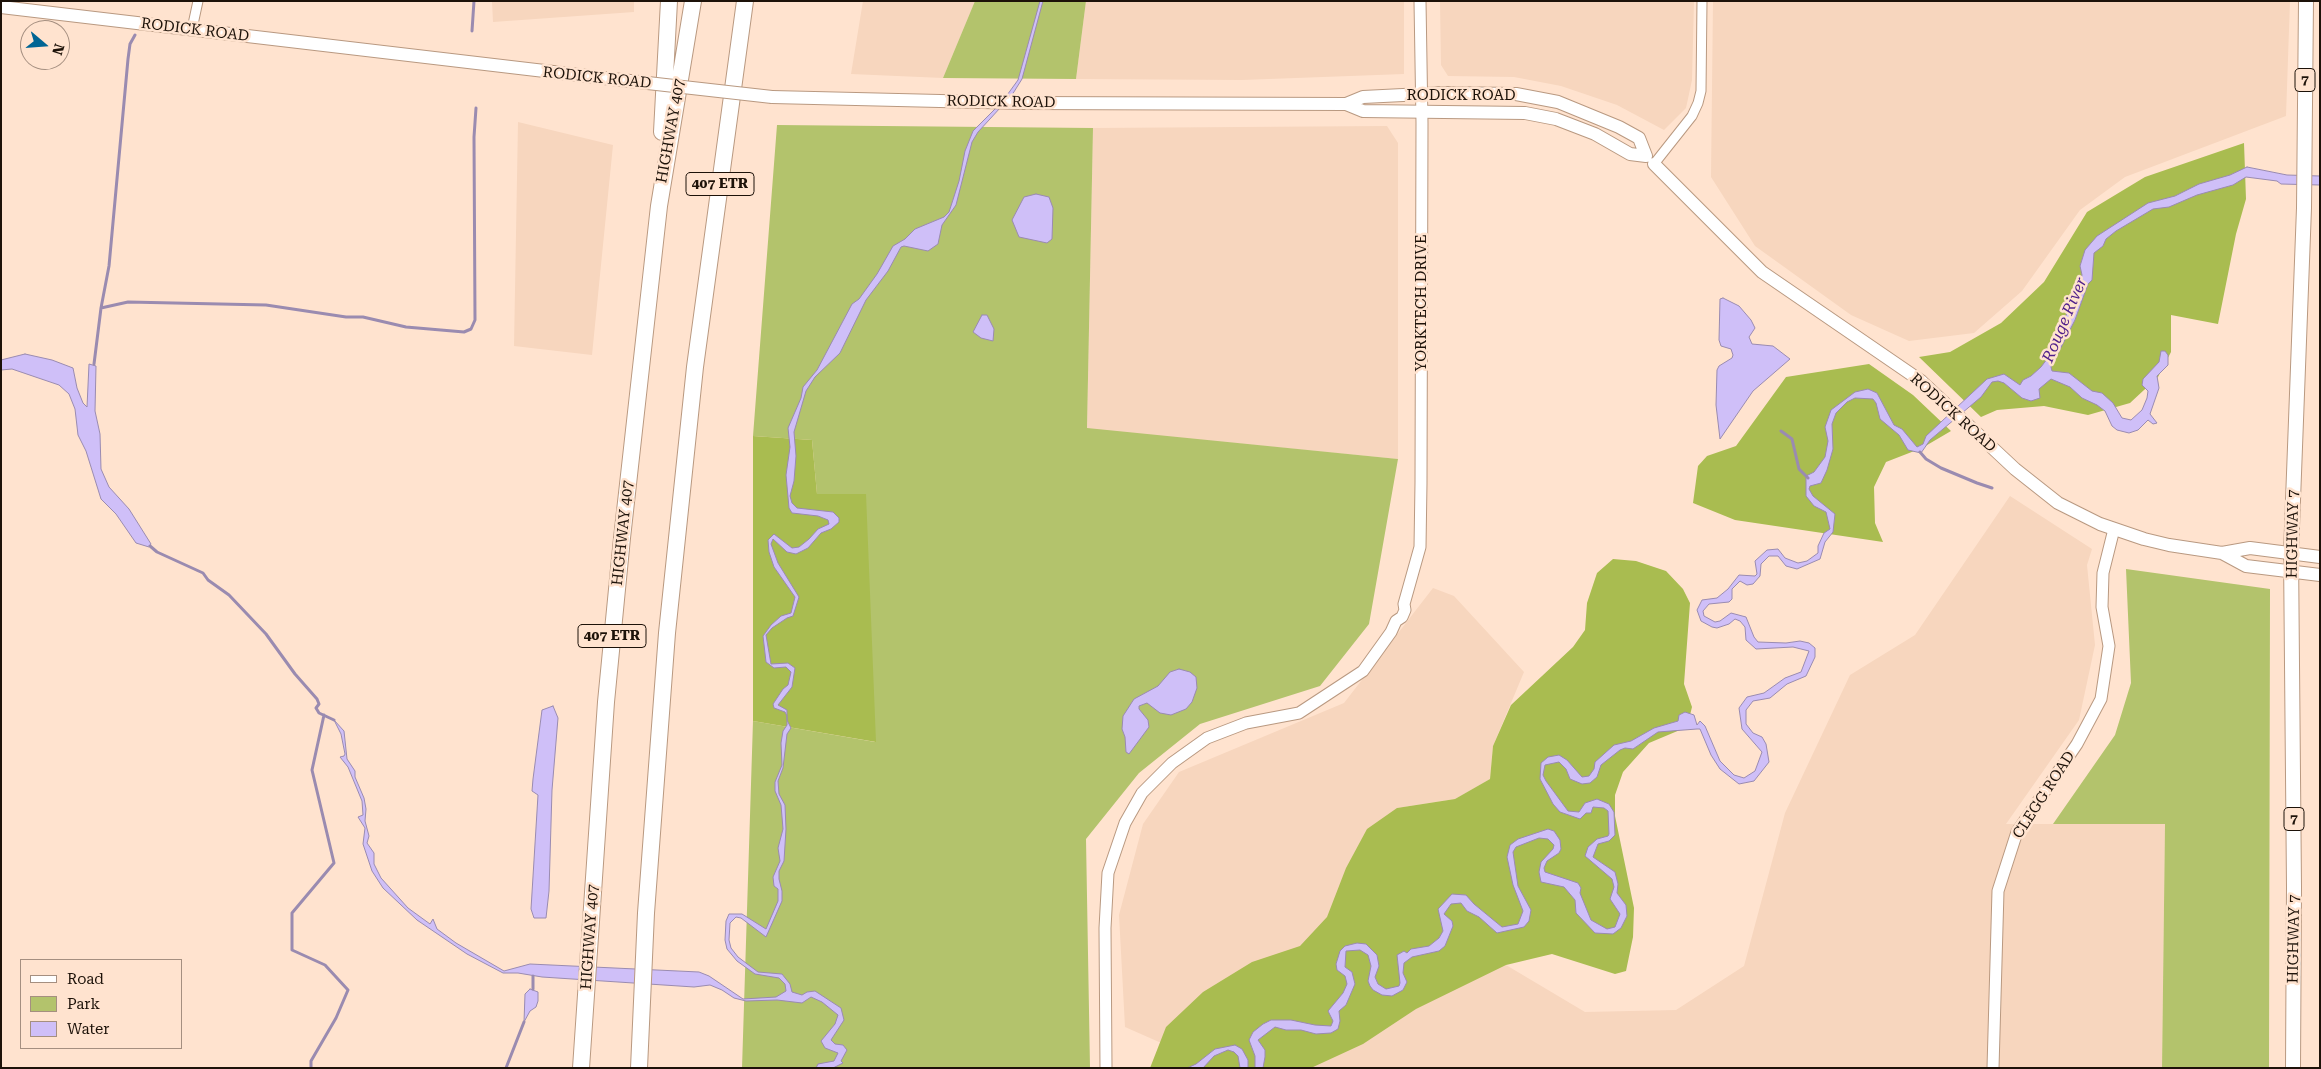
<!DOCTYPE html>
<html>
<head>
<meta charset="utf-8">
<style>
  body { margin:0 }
  #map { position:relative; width:2321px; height:1069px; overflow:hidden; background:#ffe3cf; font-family:"Roboto Serif",serif }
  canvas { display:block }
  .frame { position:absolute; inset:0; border:2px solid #1d1209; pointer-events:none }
  .legend { position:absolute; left:20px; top:959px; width:162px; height:90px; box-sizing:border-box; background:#ffe3cf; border:1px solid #a58f80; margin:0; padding:6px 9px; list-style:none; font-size:15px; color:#1d1209 }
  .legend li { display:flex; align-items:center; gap:10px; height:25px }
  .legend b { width:25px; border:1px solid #a58f80 }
  .north { position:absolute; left:20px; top:20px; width:50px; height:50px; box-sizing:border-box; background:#ffe3cf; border:1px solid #a58f80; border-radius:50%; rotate:108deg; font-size:14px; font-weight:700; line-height:20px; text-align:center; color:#1d1209 }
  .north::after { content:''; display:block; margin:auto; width:18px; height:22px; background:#006594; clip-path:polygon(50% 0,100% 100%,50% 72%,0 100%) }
</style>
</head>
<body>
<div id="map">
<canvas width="2321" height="1069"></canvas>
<div class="frame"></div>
<ul class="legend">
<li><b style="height:6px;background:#fff"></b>Road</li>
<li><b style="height:14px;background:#b3c36c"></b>Park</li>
<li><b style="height:14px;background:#cfbff8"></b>Water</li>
</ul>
<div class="north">N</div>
</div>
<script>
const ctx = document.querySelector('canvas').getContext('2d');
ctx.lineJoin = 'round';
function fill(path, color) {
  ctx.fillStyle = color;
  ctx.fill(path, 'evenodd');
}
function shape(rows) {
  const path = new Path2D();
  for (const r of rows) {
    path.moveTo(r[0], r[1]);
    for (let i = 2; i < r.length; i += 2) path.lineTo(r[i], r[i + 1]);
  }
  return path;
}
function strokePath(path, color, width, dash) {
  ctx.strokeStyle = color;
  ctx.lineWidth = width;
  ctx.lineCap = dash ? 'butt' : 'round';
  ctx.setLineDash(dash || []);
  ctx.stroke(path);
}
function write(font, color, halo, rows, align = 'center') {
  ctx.font = font + ' "Roboto Serif",serif';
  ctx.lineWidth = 5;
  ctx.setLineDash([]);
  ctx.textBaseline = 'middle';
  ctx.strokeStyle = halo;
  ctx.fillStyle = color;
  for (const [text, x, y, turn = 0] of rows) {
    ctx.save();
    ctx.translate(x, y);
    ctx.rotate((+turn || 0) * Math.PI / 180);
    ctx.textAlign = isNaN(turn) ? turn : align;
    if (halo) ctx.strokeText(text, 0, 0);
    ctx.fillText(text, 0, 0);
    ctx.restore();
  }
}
fill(shape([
  [492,1,634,1,634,12,493,22],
  [863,1,975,1,943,78,851,74],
  [1086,1,1404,1,1404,74,1242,80,1076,79],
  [1440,1,1694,1,1692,80,1686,108,1664,130,1617,105,1561,86,1514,77,1448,76,1441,65],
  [1713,1,2290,1,2286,116,2125,177,2080,210,2022,291,1974,333,1909,341,1851,315,1755,246,1711,177],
  [518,122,613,145,592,355,514,346],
  [1387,126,1398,143,1398,459,1087,429,1093,128],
  [2010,496,2092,549,2087,565,2095,645,2079,720,2006,824,2165,824,2162,1068,1218,1068,1125,1027,1119,915,1143,824,1179,772,1344,703,1433,588,1454,596,1524,672,1493,746,1490,779,1455,799,1397,808,1506,965,1585,1012,1676,1010,1744,966,1785,813,1850,675,1915,635]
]), '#f7d6be');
fill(shape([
  [975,1,1086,1,1076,79,943,78],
  [777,125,1093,128,1087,428,1398,459,1369,624,1320,686,1200,724,1139,773,1086,839,1090,1068,742,1068,753,721,875,742,817,494,812,440,753,436],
  [2126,569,2270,589,2269,1068,2162,1068,2165,824,2053,824,2115,735,2131,683]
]), '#b3c36c');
fill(shape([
  [2244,143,2246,199,2236,234,2218,324,2171,315,2171,352,2158,377,2130,403,2088,415,2044,406,1997,410,1981,417,1919,357,1950,352,2001,323,2044,282,2087,212,2145,177],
  [1869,364,1913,395,1951,431,1922,448,1886,462,1874,487,1875,523,1883,542,1735,520,1693,503,1698,466,1707,456,1736,446,1786,377],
  [753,436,812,440,817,494,866,494,876,742,753,721],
  [1613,559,1636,561,1666,571,1683,589,1690,603,1684,684,1692,707,1687,727,1649,743,1623,772,1615,795,1615,816,1634,908,1633,937,1626,971,1615,974,1552,954,1506,965,1416,1009,1363,1044,1311,1068,1150,1068,1166,1027,1203,992,1252,962,1300,946,1327,917,1346,868,1367,829,1397,808,1455,799,1490,779,1493,746,1511,705,1573,647,1585,630,1587,603,1597,573]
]), '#a9bc50');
const water = shape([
  [1040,1,1043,1,1022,79,1012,95,978,132,972,142,956,205,942,225,938,244,928,251,904,246,901,247,888,271,866,300,840,353,815,377,806,391,794,432,796,456,794,481,790,496,792,503,797,508,833,512,839,518,839,522,831,529,821,533,808,548,796,554,787,552,773,539,771,544,778,563,799,597,793,616,787,618,772,628,766,635,771,664,788,663,795,668,792,687,778,705,787,710,787,720,791,728,787,734,783,768,778,781,779,794,785,805,786,829,784,861,779,871,779,879,782,891,782,901,766,937,741,918,736,917,730,923,729,940,731,948,738,957,758,972,782,974,790,984,792,992,802,995,807,992,815,991,841,1008,844,1020,831,1040,835,1044,843,1045,847,1050,841,1061,843,1063,833,1068,816,1068,818,1064,834,1061,838,1053,825,1048,821,1041,835,1024,838,1015,822,1002,811,997,802,1003,777,1000,746,1001,734,998,722,990,710,985,694,987,542,977,518,973,503,973,467,954,417,920,383,888,372,871,363,844,365,828,358,817,363,815,362,801,348,767,340,757,344,756,345,754,341,734,334,720,344,731,347,759,355,771,355,777,364,798,366,809,365,821,369,836,367,843,374,853,374,864,381,878,408,908,430,924,433,919,437,929,456,943,504,971,530,964,699,972,709,976,743,999,776,997,786,991,785,984,779,978,755,974,737,961,727,949,725,940,726,921,729,914,742,914,766,929,778,901,778,889,774,886,773,877,780,861,778,848,783,829,781,805,775,791,775,782,782,765,781,743,783,731,787,725,787,716,785,712,774,708,773,704,783,689,788,685,791,672,786,667,774,668,766,662,763,636,771,625,781,616,791,613,795,597,774,567,769,552,768,540,774,534,792,548,799,547,809,539,818,529,829,524,828,520,818,516,792,513,789,508,786,475,790,447,788,428,801,398,803,387,817,370,852,304,859,299,877,274,893,246,905,239,915,229,944,217,949,212,959,181,965,151,973,131,1002,102,1018,80,1040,1],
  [2247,167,2287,175,2320,176,2320,185,2281,184,2277,181,2246,177,2233,185,2197,195,2169,207,2153,209,2116,231,2106,239,2103,246,2094,253,2092,280,2088,284,2075,320,2051,367,2052,371,2069,373,2092,391,2102,393,2113,403,2122,418,2131,420,2142,410,2147,398,2148,391,2142,385,2143,379,2159,362,2161,351,2165,351,2168,355,2168,365,2157,376,2159,388,2150,414,2157,423,2153,424,2148,420,2138,430,2129,433,2117,430,2112,426,2105,411,2097,405,2082,398,2070,387,2051,379,2039,389,2040,398,2031,401,2022,398,2004,383,1998,381,1992,382,1981,397,1930,440,1921,453,1908,450,1899,435,1880,419,1876,403,1873,399,1855,398,1847,402,1836,413,1832,424,1833,449,1827,470,1821,483,1810,486,1809,489,1813,496,1835,514,1833,532,1825,542,1820,559,1797,569,1786,566,1778,556,1769,556,1761,564,1760,576,1753,584,1747,585,1740,581,1732,589,1732,599,1729,602,1709,604,1703,611,1704,616,1715,622,1720,621,1731,613,1746,617,1754,637,1758,642,1786,643,1800,641,1809,643,1815,648,1815,657,1806,676,1787,684,1770,698,1753,701,1746,710,1746,724,1753,733,1762,737,1766,744,1769,762,1754,781,1739,784,1720,769,1711,755,1700,729,1697,729,1658,732,1633,749,1625,748,1620,750,1601,765,1597,777,1590,783,1582,784,1570,779,1566,769,1559,762,1545,765,1543,775,1546,781,1568,811,1579,812,1585,803,1597,799,1609,804,1614,812,1615,835,1609,841,1598,844,1593,857,1615,872,1618,884,1617,893,1626,905,1627,916,1621,928,1613,934,1595,933,1576,913,1575,900,1564,887,1541,882,1539,872,1541,862,1553,849,1554,845,1548,839,1539,838,1516,847,1513,852,1518,886,1531,910,1529,921,1524,927,1497,933,1479,917,1467,911,1461,903,1451,904,1444,914,1452,921,1453,926,1445,946,1439,951,1412,957,1404,963,1403,973,1407,982,1403,990,1392,996,1382,995,1373,990,1370,986,1368,981,1371,966,1368,955,1360,950,1346,951,1345,967,1352,972,1355,984,1346,1005,1339,1011,1340,1021,1338,1029,1331,1033,1316,1034,1301,1030,1286,1030,1275,1027,1258,1040,1265,1050,1265,1057,1263,1068,1255,1068,1255,1056,1249,1040,1253,1032,1263,1024,1271,1020,1291,1020,1315,1025,1331,1026,1333,1021,1328,1011,1343,993,1347,984,1345,976,1337,970,1336,964,1340,951,1345,946,1357,943,1366,944,1377,955,1379,966,1375,977,1378,984,1386,989,1399,986,1400,983,1397,955,1404,951,1407,953,1411,949,1429,946,1439,938,1443,931,1438,909,1452,894,1466,895,1474,904,1502,927,1518,924,1523,911,1513,885,1507,857,1510,845,1518,839,1548,829,1554,831,1560,840,1561,849,1559,853,1547,861,1544,868,1545,872,1578,883,1581,888,1580,893,1591,920,1607,929,1615,927,1620,914,1610,899,1614,887,1612,879,1585,856,1588,847,1597,839,1608,836,1609,834,1608,811,1604,808,1593,807,1591,813,1586,813,1580,819,1560,812,1553,804,1540,779,1541,763,1548,757,1559,755,1567,760,1582,777,1589,776,1594,769,1595,762,1614,745,1631,741,1654,728,1678,721,1679,715,1685,712,1694,715,1697,725,1700,721,1705,726,1720,761,1734,775,1744,778,1755,771,1762,752,1742,729,1739,708,1747,697,1764,693,1785,678,1801,672,1809,651,1793,647,1756,649,1746,640,1745,627,1740,621,1735,619,1729,624,1717,628,1712,627,1701,621,1697,610,1702,600,1717,598,1728,589,1739,575,1755,576,1757,574,1755,561,1767,550,1778,549,1785,558,1798,563,1807,561,1818,553,1818,546,1824,533,1830,529,1826,512,1814,506,1806,496,1806,476,1814,472,1825,457,1828,441,1825,427,1831,410,1855,392,1868,389,1877,393,1894,425,1902,429,1917,447,1923,444,1926,436,1987,379,2004,374,2020,385,2023,380,2031,376,2041,367,2050,355,2069,308,2077,294,2082,275,2080,266,2085,250,2097,236,2148,203,2175,196,2199,184,2230,175,2247,167],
  [1036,194,1049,197,1053,208,1052,239,1047,243,1019,237,1012,220,1024,197,1036,194],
  [1723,298,1739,306,1751,320,1755,328,1749,337,1752,344,1773,346,1790,359,1753,391,1720,439,1716,405,1717,370,1719,366,1732,358,1733,355,1731,349,1721,346,1719,340,1720,299,1723,298],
  [982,315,987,315,994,329,993,341,981,338,973,332,982,315],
  [25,354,52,360,73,368,77,388,83,403,87,407,89,364,96,366,95,411,100,434,101,469,109,487,129,509,151,544,149,547,136,543,116,514,101,499,86,451,78,435,75,409,69,394,59,385,12,369,1,370,1,360,25,354],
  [1179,669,1190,672,1196,677,1197,688,1192,702,1186,709,1171,715,1160,713,1147,703,1139,706,1139,709,1148,720,1149,727,1129,754,1126,752,1125,737,1122,729,1123,716,1134,699,1158,686,1170,672,1179,669],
  [553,706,558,718,552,790,549,891,546,918,534,918,531,909,538,795,532,791,533,779,542,710,553,706],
  [530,989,538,992,538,1001,536,1007,530,1011,524,1022,525,994,530,989],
  [1235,1045,1242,1049,1248,1060,1248,1068,1240,1068,1238,1056,1234,1052,1228,1050,1214,1056,1203,1068,1187,1068,1196,1064,1215,1049,1235,1045]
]);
fill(water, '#cfbff8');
strokePath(water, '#9a8bb0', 1);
strokePath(shape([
  [472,31,474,1],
  [101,308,128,302,266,305,346,317,363,317,406,327,464,332,471,329,475,320,474,137,476,108],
  [94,364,101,308,109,266,128,59,130,44,135,35],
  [1781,431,1792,439,1799,469,1808,478],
  [1920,452,1926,459,1941,468,1977,483,1992,488],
  [150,546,157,552,203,573,208,580,229,595,266,634,295,674,317,699,319,704,316,708,319,713,334,720],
  [533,989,533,976],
  [311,1068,311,1061,336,1018,348,990,325,965,292,950,292,913,334,863,312,770,324,715],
  [506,1068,524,1022]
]), '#9a8bb0', 3);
const minor = shape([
  [192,29,198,1],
  [1654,164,1692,116,1698,103,1701,91,1702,1]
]);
const tertiary = shape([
  [1106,1068,1105,928,1108,873,1125,823,1142,793,1172,763,1207,738,1246,723,1299,713,1363,671,1391,632,1396,621,1402,617,1405,610,1404,604,1420,547,1421,483,1422,123,1420,1],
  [1993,1068,1998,891,2017,832,2077,744,2101,699,2109,646,2102,607,2103,573,2114,529]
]);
const secondary = shape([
  [1,7,621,80],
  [772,97,1024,103,1346,104,1363,111,1525,113,1556,119,1595,134,1630,154,1646,156,1639,138,1619,127,1558,102,1516,94,1443,93,1363,97,1346,104],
  [1654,164,1762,272,1921,381,2015,469,2058,503,2100,524,2144,539,2169,545,2222,553,2250,548,2320,557],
  [2222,553,2246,566,2320,575]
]);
const primary = shape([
  [2293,1068,2294,887,2291,553,2304,208,2306,1]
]);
const motorway = shape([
  [662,132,669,1],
  [581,1068,606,702,622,538,659,206,693,1],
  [639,1068,646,913,667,633,695,367,745,1]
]);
strokePath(minor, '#b99981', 11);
strokePath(tertiary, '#b99981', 13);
strokePath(secondary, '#b99981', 14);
strokePath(primary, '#b99981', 16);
strokePath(motorway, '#b99981', 18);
strokePath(minor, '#fff', 9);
strokePath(tertiary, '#fff', 11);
strokePath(secondary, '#fff', 12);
strokePath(primary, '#fff', 14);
strokePath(motorway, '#fff', 16);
const secondaryBridge = shape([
  [621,80,772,97]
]);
strokePath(secondaryBridge, '#b99981', 14, []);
strokePath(secondaryBridge, '#fff', 12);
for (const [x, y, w] of [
  [2305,80,20],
  [720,184,68],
  [612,636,68],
  [2294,819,20]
]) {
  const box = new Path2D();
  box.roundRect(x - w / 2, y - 11.5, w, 23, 4);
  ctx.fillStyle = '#ffe3cf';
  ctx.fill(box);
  strokePath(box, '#1d1209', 1);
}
write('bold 14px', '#1d1209', null, [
  ["7",2305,80],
  ["407 ETR",720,184],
  ["407 ETR",612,636],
  ["7",2294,819]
]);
write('15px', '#1d1209', '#ffe3cf', [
  ["RODICK ROAD",195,30,7],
  ["RODICK ROAD",597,78,6],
  ["RODICK ROAD",1461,96],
  ["RODICK ROAD",1001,102,1],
  ["HIGHWAY 407",671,131,-80],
  ["YORKTECH DRIVE",1422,303,-90],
  ["RODICK ROAD",1953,413,42],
  ["HIGHWAY 407",623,533,-84],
  ["HIGHWAY 7",2293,534,-89],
  ["CLEGG ROAD",2044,795,-57],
  ["HIGHWAY 407",590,937,-86],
  ["HIGHWAY 7",2294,939,-89]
]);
write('italic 16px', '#4f1f8b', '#ffe3cf', [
  ["Rouge River",2065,320,-67]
]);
</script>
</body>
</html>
